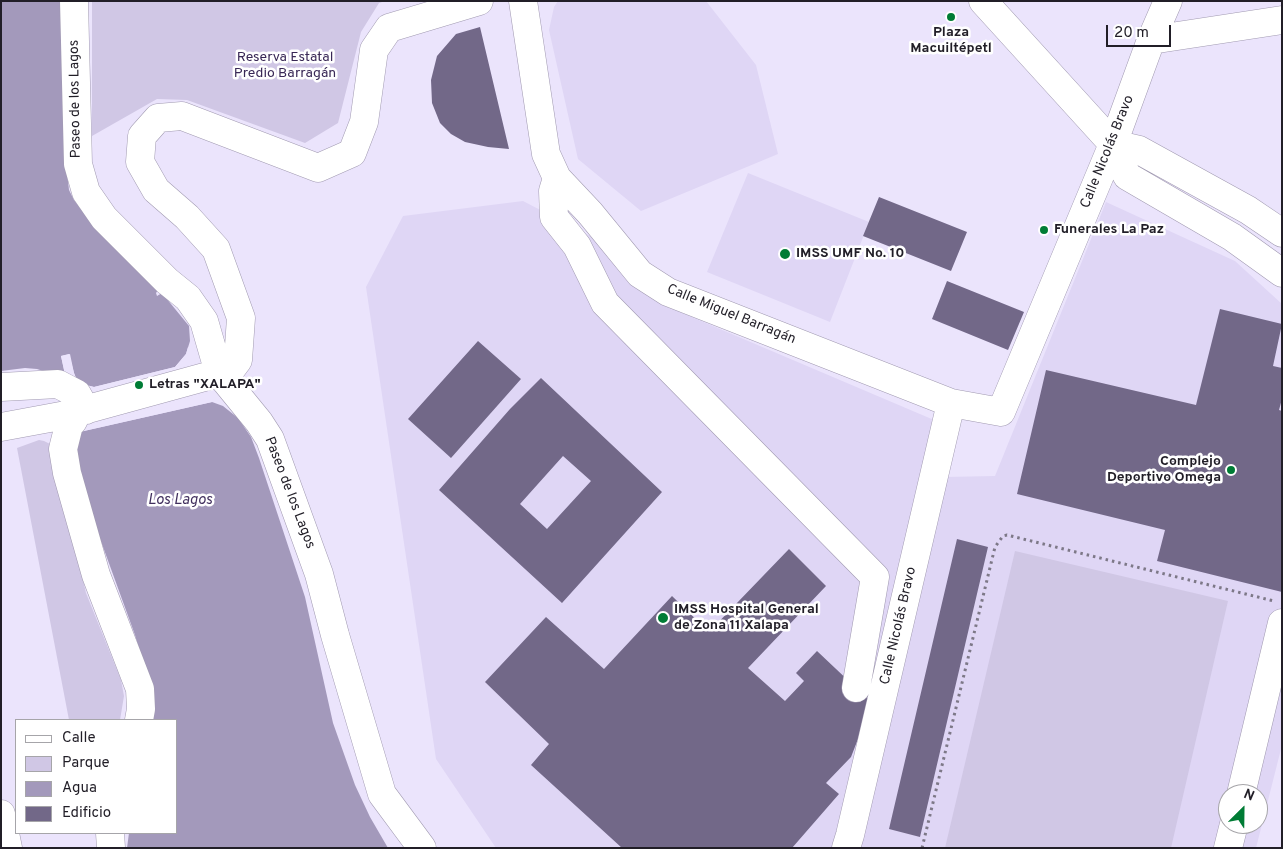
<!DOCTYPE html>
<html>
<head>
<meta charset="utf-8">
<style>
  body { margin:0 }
  #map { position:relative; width:1283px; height:849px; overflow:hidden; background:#ebe4fc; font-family:Overpass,sans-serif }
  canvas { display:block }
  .frame { position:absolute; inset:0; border:2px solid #211e27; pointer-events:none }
  .legend { position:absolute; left:15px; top:719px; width:162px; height:115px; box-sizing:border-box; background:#fff; border:1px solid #a6a5a9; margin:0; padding:6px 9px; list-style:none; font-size:15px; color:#211e27 }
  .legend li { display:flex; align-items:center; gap:10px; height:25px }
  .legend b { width:25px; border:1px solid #a6a5a9 }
  .north { position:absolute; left:1218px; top:784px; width:50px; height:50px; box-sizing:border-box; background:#fff; border:1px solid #a6a5a9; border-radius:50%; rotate:23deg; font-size:14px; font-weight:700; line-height:20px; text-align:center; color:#211e27 }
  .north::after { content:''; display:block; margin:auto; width:18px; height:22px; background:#007c35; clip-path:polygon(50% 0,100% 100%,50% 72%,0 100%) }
  .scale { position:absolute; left:1106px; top:25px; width:65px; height:22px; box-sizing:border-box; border:2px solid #211e27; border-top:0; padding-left:6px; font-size:15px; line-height:18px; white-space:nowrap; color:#211e27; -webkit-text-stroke:4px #fff; paint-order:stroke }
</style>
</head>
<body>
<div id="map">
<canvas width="1283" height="849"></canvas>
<div class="frame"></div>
<ul class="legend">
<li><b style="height:6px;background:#fff"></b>Calle</li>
<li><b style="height:14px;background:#d0c7e5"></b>Parque</li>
<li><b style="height:14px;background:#a399bb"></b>Agua</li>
<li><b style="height:14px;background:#726888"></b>Edificio</li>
</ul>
<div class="north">N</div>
<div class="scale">20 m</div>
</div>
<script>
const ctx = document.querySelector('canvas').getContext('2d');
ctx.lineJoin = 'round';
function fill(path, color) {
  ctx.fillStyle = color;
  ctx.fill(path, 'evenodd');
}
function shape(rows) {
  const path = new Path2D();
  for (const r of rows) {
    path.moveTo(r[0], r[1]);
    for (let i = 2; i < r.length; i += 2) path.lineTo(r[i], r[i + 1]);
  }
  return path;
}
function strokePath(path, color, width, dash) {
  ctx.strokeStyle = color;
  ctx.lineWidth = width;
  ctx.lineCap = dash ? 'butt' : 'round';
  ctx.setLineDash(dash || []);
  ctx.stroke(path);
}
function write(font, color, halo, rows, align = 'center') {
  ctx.font = font + ' Overpass,sans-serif';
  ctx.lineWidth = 5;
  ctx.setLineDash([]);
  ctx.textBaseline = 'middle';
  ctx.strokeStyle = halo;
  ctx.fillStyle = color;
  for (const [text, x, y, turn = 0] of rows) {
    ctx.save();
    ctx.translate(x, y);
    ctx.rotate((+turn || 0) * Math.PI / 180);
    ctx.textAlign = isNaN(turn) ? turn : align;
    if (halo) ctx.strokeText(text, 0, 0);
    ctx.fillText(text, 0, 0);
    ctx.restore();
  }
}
fill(shape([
  [558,1,706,1,756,65,778,154,641,211,578,159,549,30,554,7],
  [748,173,869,222,830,322,707,272],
  [523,201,621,252,680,312,934,420,944,477,995,476,1106,202,1235,261,1282,304,1282,745,1256,848,496,848,436,759,366,287,403,216],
  [1228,794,1258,794,1258,824,1228,824]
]), '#dfd6f5');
fill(shape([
  [92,1,385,1,379,3,361,32,338,123,305,143,187,100,157,99,92,136],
  [39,440,44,441,52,445,86,593,121,680,124,696,120,720,69,720,17,448],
  [1015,551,1228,601,1171,848,945,848]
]), '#d0c7e5');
fill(shape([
  [1,1,61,1,64,147,69,190,74,200,92,223,158,290,156,293,157,296,162,293,189,326,190,341,186,354,175,367,94,387,78,383,74,373,69,354,61,356,65,375,58,376,37,369,25,368,1,371],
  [212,402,223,406,238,418,251,437,259,458,305,597,333,723,355,785,370,817,388,848,127,848,129,833,176,833,176,720,151,720,155,704,135,635,90,511,71,445,75,433]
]), '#a399bb');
fill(shape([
  [188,347,190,350,188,355,176,369,95,389,76,385,71,374,68,357,64,358,67,374,65,374,61,356,70,354,74,373,78,383,94,387,175,367,186,354],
  [211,400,212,402,75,433,75,430]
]), '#ebe4fc');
fill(shape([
  [480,27,509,149,488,147,465,142,451,134,440,123,432,103,431,80,437,56,456,34],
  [879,197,967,232,951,271,863,236],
  [947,281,1024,312,1008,350,932,319],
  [1220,309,1282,324,1273,366,1282,368,1282,399,1279,410,1282,411,1282,592,1157,561,1165,530,1017,494,1046,370,1196,405],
  [478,341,521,379,451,458,408,419],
  [541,378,662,492,562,603,439,490,510,409],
  [563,456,591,481,547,529,520,504],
  [957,539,988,547,920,837,889,829],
  [789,549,826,586,748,668,785,701,804,681,796,673,817,651,872,703,851,757,826,783,839,794,792,848,622,848,531,765,549,744,485,682,546,617,604,669,672,596,709,632]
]), '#726888');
const minor = shape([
  [74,1,78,164,86,192,104,218,167,281,188,298,204,321,219,373,259,422,270,439,319,574,335,635,382,794,422,848],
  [523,1,546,154,557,178,590,213,640,274,668,292,951,403,1001,412,1113,144,1151,40,1168,1],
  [983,1,1113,144,1127,176,1232,237,1282,273],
  [1151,40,1282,20],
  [1113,144,1139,150,1248,210,1282,233],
  [557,178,553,191,554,217,577,246,605,303,875,577,856,688],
  [1,387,58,384,77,394,86,410],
  [77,413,73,421,69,425,63,449,67,473,96,575,140,689,141,709,139,720],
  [1,427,66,415,219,373,232,368,238,360,241,318,216,249,187,217,156,190,140,162,142,136,158,118,182,116,318,168,352,153,364,122,374,50,389,28,479,1],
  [1241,794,1282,623],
  [1,814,8,848],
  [110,833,111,848],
  [846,848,850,835,951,403],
  [1228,848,1234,824]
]);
strokePath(minor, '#a19ab1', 29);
strokePath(shape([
  [922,848,995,547,1003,536,1007,535,1274,601]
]), '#7d7887', 3, [2.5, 4]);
strokePath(minor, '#fff', 28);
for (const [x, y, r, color] of [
  [951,17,5,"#007c35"],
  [1044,230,5,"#007c35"],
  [785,254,6,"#007c35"],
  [139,385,5,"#007c35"],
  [1231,470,5,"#007c35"],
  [663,618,6,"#007c35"]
]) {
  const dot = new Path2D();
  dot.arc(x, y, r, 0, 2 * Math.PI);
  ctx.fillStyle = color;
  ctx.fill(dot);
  strokePath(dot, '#fff', 2);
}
write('bold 14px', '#211e27', '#fff', [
  ["Plaza",951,33,"center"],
  ["Macuiltépetl",951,49,"center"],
  ["Funerales La Paz",1054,230],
  ["IMSS UMF No. 10",796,254],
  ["Letras \"XALAPA\"",149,385],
  ["Complejo",1221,462,"right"],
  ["Deportivo Omega",1221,478,"right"],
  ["IMSS Hospital General",674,610],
  ["de Zona 11 Xalapa",674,626]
], 'left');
write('14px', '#392856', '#fff', [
  ["Reserva Estatal",285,58],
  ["Predio Barragán",285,74]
]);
write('14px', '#211e27', '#fff', [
  ["Paseo de los Lagos",76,99,-91],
  ["Calle Nicolás Bravo",1108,152,-68],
  ["Calle Miguel Barragán",731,315,22],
  ["Paseo de los Lagos",289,493,69],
  ["Calle Nicolás Bravo",899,626,-77]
]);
write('italic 15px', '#412f5e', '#fff', [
  ["Los Lagos",180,501]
]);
</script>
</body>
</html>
